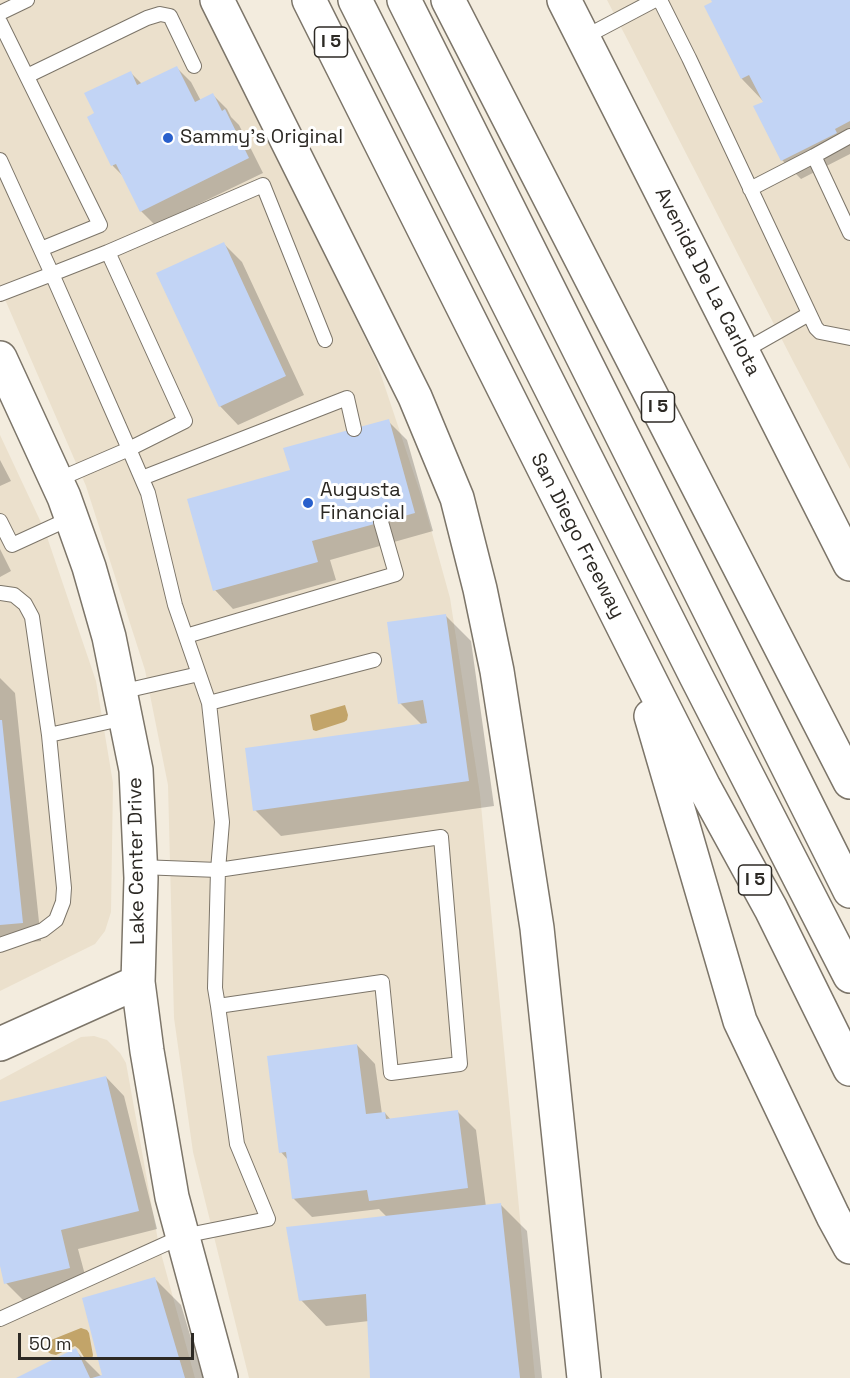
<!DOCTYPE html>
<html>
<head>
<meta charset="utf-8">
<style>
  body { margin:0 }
  #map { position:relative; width:850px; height:1378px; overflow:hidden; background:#f3ecde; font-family:"Space Grotesk",sans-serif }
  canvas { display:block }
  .scale { position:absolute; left:18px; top:1333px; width:176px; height:27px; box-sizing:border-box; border:3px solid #2c2924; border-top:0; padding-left:8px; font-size:18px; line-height:21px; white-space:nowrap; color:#2c2924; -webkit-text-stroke:4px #fff; paint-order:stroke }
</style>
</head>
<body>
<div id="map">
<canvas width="850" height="1378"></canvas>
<div class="scale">50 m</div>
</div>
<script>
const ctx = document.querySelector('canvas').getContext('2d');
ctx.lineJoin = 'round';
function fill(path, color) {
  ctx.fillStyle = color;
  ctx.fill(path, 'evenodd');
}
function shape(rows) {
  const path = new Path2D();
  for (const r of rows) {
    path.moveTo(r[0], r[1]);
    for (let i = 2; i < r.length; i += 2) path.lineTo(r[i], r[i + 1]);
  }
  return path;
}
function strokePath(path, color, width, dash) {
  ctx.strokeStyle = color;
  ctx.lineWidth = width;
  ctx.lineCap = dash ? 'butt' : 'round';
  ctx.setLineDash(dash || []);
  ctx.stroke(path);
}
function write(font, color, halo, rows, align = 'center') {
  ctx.font = font + ' "Space Grotesk",sans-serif';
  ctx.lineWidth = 6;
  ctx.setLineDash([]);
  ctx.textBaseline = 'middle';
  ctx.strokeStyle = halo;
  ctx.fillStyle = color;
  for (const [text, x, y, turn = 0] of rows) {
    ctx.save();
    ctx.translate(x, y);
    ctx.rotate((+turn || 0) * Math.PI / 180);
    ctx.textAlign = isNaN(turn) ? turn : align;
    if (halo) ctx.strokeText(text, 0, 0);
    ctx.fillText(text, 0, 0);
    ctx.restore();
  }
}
fill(shape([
  [0,0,204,0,279,160,377,363,424,504,450,598,480,794,535,1378,249,1378,193,1152,174,1018,168,785,145,670,86,486,0,288],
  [607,0,850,0,850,469,794,363],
  [0,435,45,531,96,681,113,783,111,912,105,931,95,944,0,991],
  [94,1036,107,1040,120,1053,126,1063,159,1246,195,1378,0,1378,0,1080,81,1037]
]), '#ebe0cc');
fill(shape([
  [345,705,348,715,347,720,344,722,316,731,313,730,310,715],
  [81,1328,87,1330,89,1333,93,1355,92,1359,90,1360,85,1359,79,1349,75,1346,56,1355,51,1354,48,1352,47,1346,51,1340]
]), '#c2a469');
fill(shape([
  [713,0,850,0,850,154,801,179,782,160,765,103,742,79,706,7,714,3],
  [177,68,191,82,201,101,213,95,227,109,231,117,239,125,263,173,155,225,141,211,125,178,113,166,89,117,96,114,130,72,142,84],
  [224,244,242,262,304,395,238,425,220,406],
  [388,421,407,440,433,531,330,560,336,580,233,609,215,590,292,471],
  [0,460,11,481,0,486],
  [0,549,11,571,0,577],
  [445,615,471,641,494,806,281,836,255,810,422,725,400,703],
  [0,678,15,693,41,941,0,945],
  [357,1045,375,1064,382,1114,385,1113,391,1120,457,1111,476,1130,486,1207,501,1205,527,1231,542,1378,371,1378,369,1321,326,1326,301,1300,388,1218,379,1209,312,1217,293,1198,288,1160,281,1152],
  [106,1077,124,1096,157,1229,78,1249,88,1286,25,1302,6,1283,0,1260,0,1103],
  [155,1279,181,1305,203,1378,104,1378],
  [75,1350,103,1378,19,1378]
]), '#0003');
fill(shape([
  [711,0,850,0,850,121,835,129,837,133,781,161,753,106,763,102,749,75,741,79,704,6,712,2],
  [177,66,195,102,213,93,222,111,225,109,249,158,140,212,116,164,111,166,87,117,94,113,84,93,131,71,137,85],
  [224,242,286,376,219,407,156,273],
  [389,419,415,513,312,541,318,562,213,591,187,499,290,470,283,448],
  [446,614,469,781,253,811,245,748,427,723,423,700,398,704,387,622],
  [0,720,2,720,23,923,0,925],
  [357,1044,366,1114,385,1112,386,1119,458,1110,468,1188,369,1201,367,1190,292,1199,286,1152,279,1153,267,1056],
  [106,1076,139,1211,61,1230,70,1268,4,1284,0,1266,0,1102],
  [501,1203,520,1378,370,1378,366,1294,299,1301,286,1227],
  [155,1277,185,1378,92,1378,102,1375,82,1298],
  [76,1348,90,1378,16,1378]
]), '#c2d4f5');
const lane = shape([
  [660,0,689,58,816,328,820,332,850,338],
  [0,13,27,0],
  [0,22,100,225,41,249],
  [583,38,655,0],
  [27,76,147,18,160,14,170,16,194,66],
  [814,156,850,233],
  [0,160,52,274,129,449,185,421,108,252,52,274,0,294],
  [750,189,814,156,850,136],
  [108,252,263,185,325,340],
  [742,352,809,314],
  [142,478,347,398,354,429],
  [57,480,129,449,148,493,175,605,209,703,374,660],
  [0,521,12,545,71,518],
  [0,593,14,595,25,604,32,617,49,735,64,888,63,902,56,920,43,930,0,945],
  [186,636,396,574,381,522],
  [120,692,199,674],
  [49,735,125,718],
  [140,867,218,870,222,822,209,703],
  [0,1319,183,1236,268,1219,237,1144,218,1006,215,988,218,870,441,837,460,1064,391,1073,382,982,218,1006]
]);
const secondary = shape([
  [564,0,850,564],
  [0,358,64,497,89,567,109,637,136,770,141,878,138,982,147,1051,172,1197,221,1378],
  [0,1044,138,982]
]);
const highway = shape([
  [217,0,415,397,457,498,480,589,497,671,537,928,584,1378],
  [309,0,656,692,704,787,771,909,850,1069],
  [355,0,697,678,850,976],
  [404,0,850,891],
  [448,0,850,782],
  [651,716,740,1021,833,1216,850,1247]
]);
strokePath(lane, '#7c7569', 16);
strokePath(secondary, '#7c7569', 36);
strokePath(highway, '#7c7569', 36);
strokePath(lane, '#fff', 14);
strokePath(secondary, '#fff', 33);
strokePath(highway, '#fff', 33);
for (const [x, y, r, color] of [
  [168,138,6,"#285fcc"],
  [308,503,6,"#285fcc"]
]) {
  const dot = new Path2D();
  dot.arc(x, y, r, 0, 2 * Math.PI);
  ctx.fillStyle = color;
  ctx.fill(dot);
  strokePath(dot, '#fff', 2);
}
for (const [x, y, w] of [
  [331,42,33],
  [658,407,33],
  [755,880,33]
]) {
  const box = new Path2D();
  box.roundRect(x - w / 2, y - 15, w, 30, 4.5);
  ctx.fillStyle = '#fff';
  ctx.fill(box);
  strokePath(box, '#2c2924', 1.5);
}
write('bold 18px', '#2c2924', null, [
  ["I 5",331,42],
  ["I 5",658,407],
  ["I 5",755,880]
]);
write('20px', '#2c2924', '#fff', [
  ["Sammy's Original",180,138],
  ["Augusta",320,491],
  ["Financial",320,514]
], 'left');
write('20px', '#2c2924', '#fff', [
  ["Avenida De La Carlota",707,282,63],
  ["San Diego Freeway",577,536,63],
  ["Lake Center Drive",137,861,-91]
]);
</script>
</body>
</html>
